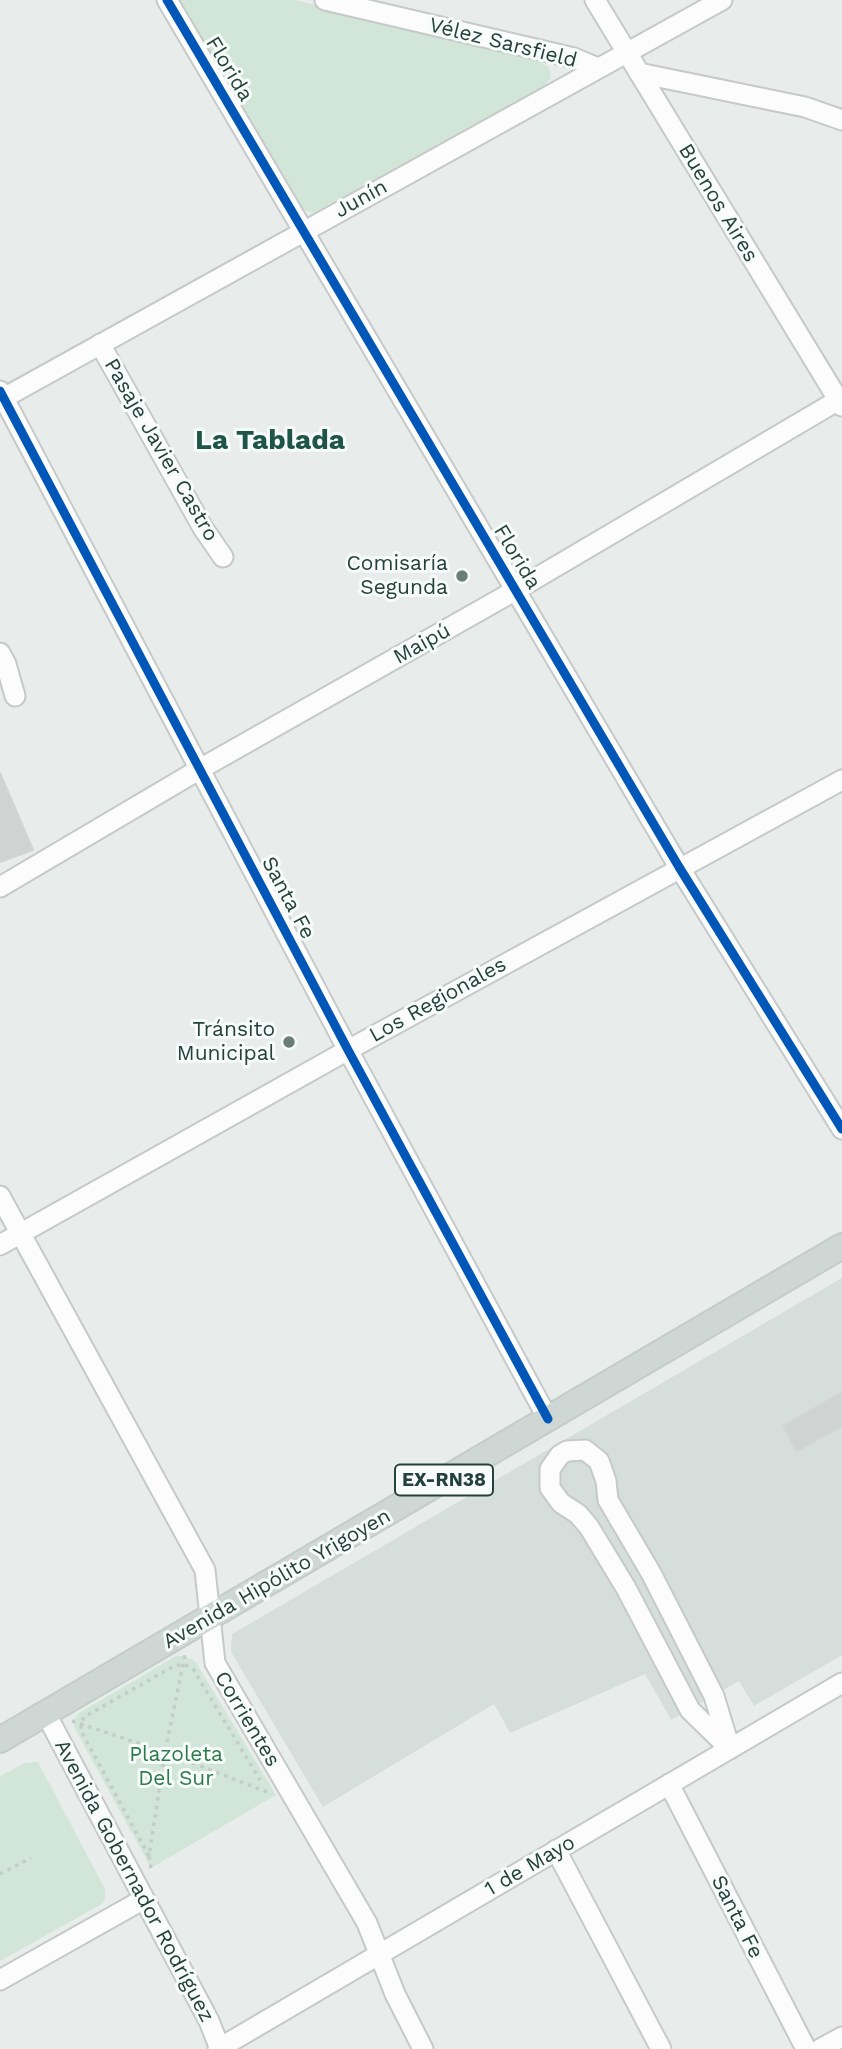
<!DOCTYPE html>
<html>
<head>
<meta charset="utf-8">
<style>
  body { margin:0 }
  canvas { display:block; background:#e8edeb }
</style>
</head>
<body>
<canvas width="842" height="2049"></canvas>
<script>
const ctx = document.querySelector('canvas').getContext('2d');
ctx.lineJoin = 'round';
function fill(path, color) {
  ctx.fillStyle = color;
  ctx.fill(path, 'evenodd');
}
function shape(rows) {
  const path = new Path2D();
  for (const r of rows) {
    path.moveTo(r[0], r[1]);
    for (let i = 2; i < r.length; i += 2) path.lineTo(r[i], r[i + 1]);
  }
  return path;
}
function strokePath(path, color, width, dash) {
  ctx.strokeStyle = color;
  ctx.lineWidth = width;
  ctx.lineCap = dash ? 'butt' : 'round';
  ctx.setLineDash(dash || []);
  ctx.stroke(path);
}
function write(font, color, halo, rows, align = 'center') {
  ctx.font = font + ' "Work Sans",sans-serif';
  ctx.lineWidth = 6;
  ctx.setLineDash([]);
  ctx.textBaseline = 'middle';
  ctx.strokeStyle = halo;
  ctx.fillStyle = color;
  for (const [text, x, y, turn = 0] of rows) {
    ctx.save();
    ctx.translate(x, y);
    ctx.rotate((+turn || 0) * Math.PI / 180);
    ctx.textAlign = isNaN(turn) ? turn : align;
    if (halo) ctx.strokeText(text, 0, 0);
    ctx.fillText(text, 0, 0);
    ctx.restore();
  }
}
fill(shape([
  [842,1278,842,1655,754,1706,739,1681,671,1720,645,1674,510,1733,494,1704,323,1807,231,1652,232,1634]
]), '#d6dedb');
fill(shape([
  [177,0,295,0,535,58,549,68,551,78,544,86,313,213,299,208],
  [176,1656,185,1656,195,1661,276,1795,151,1868,75,1729,73,1721,79,1713],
  [38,1762,105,1889,105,1899,102,1904,0,1961,0,1776,25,1763]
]), '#d1e6d8');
const building = shape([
  [0,773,33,850,0,862,0,773],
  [842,1392,842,1426,797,1451,783,1426,842,1392]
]);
fill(building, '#cfd4d2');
strokePath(building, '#d1d6d4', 2);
const minor = shape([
  [167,0,679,867,842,1129],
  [325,0,574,58,598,68],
  [595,0,842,406],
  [639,73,805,107,842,120],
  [100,344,203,528,223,557],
  [0,391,348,1050,548,1419],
  [0,400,722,0],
  [0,653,6,664,15,696],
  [0,887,200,769,516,590,842,398],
  [0,1196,205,1570,215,1663,367,1923,395,1994,423,2049],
  [0,1245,348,1050,842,780],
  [585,1450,599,1461,606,1481,608,1500,651,1573,714,1696,730,1749,690,1710,626,1588,589,1527,578,1514,561,1503,550,1488,550,1469,560,1455,567,1451,585,1450],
  [46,1714,209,2021,220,2049],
  [669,1784,806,2049],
  [556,1850,661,2049],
  [0,1980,144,1899],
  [218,2049,842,1683],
  [820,2049,842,2037]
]);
const major = shape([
  [0,1740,842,1246]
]);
strokePath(minor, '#c5cac8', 23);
strokePath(major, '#c3ccc9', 28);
strokePath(shape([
  [72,1721,165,1752,272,1794],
  [149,1856,81,1731,81,1723,84,1717,174,1666,184,1664,193,1669,260,1780],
  [151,1868,149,1856,165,1752,185,1655],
  [0,1874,31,1858]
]), '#c3ccca', 3.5, [3.5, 5]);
strokePath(minor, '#fcfcfc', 19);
strokePath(major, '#cfd7d5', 24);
strokePath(shape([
  [167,0,679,867,842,1129],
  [0,391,348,1050,548,1419]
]), '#0057b8', 9);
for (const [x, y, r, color] of [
  [462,576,7,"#697e78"],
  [289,1042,7,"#697e78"]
]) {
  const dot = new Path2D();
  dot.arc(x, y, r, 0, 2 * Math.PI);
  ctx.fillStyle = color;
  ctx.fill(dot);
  strokePath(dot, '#f7fbf9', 2.5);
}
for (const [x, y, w] of [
  [444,1480,98]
]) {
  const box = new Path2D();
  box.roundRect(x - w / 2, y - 15.5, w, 31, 5);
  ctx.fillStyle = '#f7fbf9';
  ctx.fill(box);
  strokePath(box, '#24423a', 2);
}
write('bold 19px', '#24423a', null, [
  ["EX-RN38",444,1480]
]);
write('21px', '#24423a', '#f7fbf9', [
  ["Vélez Sarsfield",503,43,14],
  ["Florida",229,69,59],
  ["Junín",361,199,-29],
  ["Buenos Aires",718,203,59],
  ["Pasaje Javier Castro",161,450,60],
  ["Florida",517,557,59],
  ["Maipú",422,644,-29],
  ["Santa Fe",288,898,62],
  ["Los Regionales",438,1000,-29],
  ["Avenida Hipólito Yrigoyen",277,1579,-30],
  ["Corrientes",247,1719,59],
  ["1 de Mayo",530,1866,-30],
  ["Avenida Gobernador Rodríguez",134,1881,62],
  ["Santa Fe",737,1917,63]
]);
write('21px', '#24423a', '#f7fbf9', [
  ["Comisaría",448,564],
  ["Segunda",448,588],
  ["Tránsito",275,1030],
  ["Municipal",275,1054]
], 'right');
write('21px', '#2d7a4b', '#f7fbf9', [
  ["Plazoleta",176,1755],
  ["Del Sur",176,1779]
]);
write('bold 28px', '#1f5548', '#f7fbf9', [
  ["La Tablada",270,441]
]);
</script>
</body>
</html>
